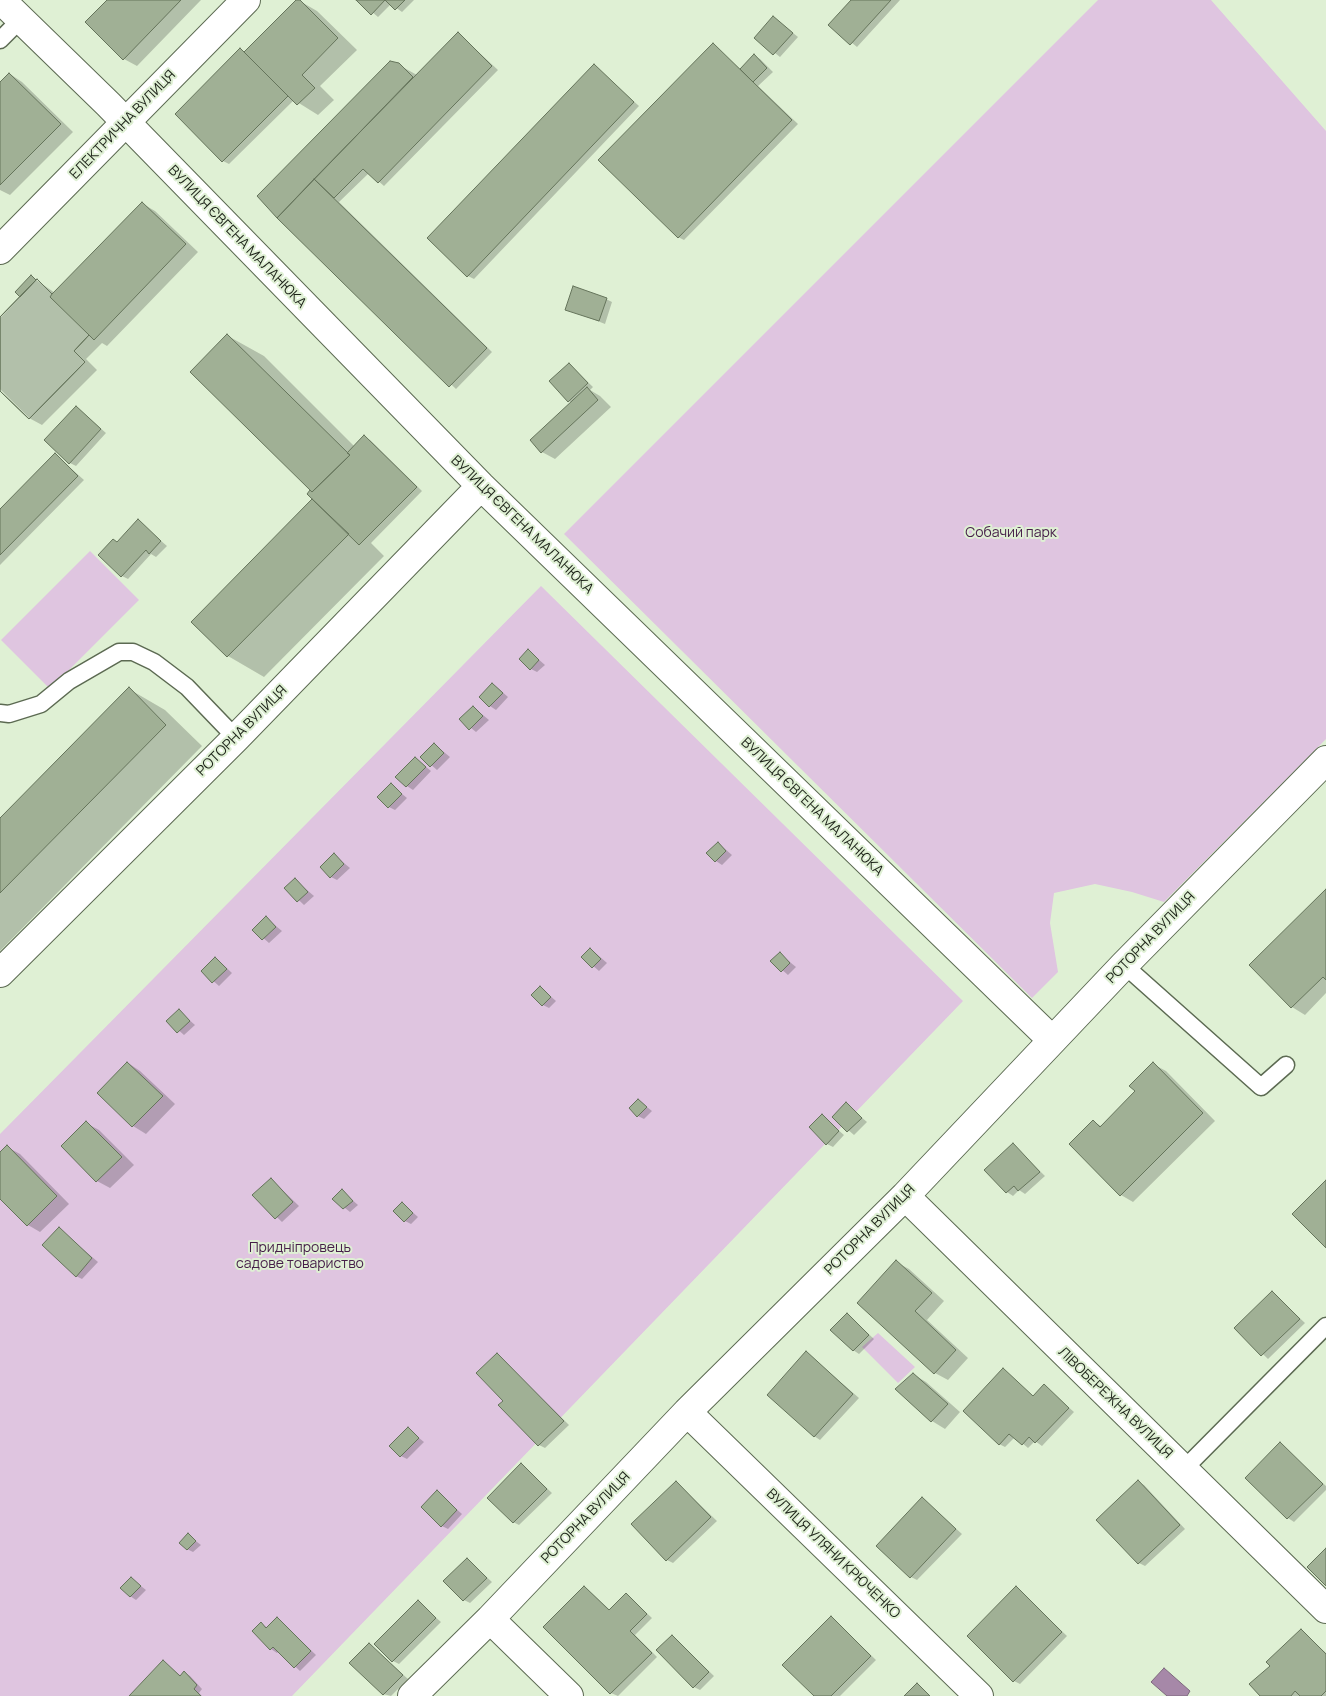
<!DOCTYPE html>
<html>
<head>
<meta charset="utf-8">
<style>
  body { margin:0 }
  canvas { display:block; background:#dff0d4 }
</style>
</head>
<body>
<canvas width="1326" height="1696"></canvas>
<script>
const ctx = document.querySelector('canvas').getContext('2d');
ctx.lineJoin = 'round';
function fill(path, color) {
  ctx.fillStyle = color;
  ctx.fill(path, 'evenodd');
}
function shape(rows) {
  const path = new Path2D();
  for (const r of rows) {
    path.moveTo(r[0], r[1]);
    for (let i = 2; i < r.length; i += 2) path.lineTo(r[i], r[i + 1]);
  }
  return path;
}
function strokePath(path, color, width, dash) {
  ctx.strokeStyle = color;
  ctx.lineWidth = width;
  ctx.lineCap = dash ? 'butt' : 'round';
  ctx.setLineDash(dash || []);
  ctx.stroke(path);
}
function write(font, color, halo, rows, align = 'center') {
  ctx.font = font + ' Manrope,sans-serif';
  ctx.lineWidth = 4;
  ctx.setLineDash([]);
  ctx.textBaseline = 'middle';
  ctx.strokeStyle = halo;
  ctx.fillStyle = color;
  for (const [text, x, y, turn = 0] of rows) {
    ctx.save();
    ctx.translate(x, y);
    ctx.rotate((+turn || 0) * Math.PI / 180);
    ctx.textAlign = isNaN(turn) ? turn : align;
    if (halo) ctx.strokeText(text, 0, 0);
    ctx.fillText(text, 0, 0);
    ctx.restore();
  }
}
fill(shape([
  [1098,0,1211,0,1326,131,1326,739,1164,902,1132,892,1095,884,1054,893,1050,923,1058,972,1032,998,564,534],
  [90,551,139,600,50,689,1,640],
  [541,586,963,1001,292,1696,0,1696,0,1134],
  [878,1333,915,1367,898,1383,862,1347]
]), '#dfc5e0');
const water = shape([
  [1164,1668,1190,1691,1187,1696,1167,1696,1151,1682,1164,1668]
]);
fill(water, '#a688a8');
strokePath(water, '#7d697d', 1);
fill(shape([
  [109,0,201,0,137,66,124,59],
  [298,0,317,11,357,50,320,86,334,100,318,115,294,100,229,164,223,161,240,50,245,53],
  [358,0,414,0,402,12,391,4,378,17],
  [853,0,900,0,857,47,830,25],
  [773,17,798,37,780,57,756,38],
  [458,33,498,70,384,186,369,173,339,202,492,352,456,389,277,217,399,65,417,75],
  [713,44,741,70,754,56,760,59,773,72,758,86,798,124,684,240,678,237],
  [594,66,639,106,474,279,468,276],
  [10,74,22,82,73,132,10,195,0,190,0,84],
  [143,204,155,211,198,252,107,346,102,343,86,359,97,370,42,425,29,418,0,389,0,318,21,296,32,277,55,293],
  [606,299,612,302,605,324,567,309],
  [228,336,264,356,355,447,364,437,370,440,422,491,371,543,384,556,264,677,228,656,193,622,314,499,315,495],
  [569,364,593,387,590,390,600,396,611,407,555,459,542,452,572,403,569,401],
  [76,407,106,433,76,466,70,463],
  [55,454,84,480,0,565,0,510],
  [138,521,167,546,156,557,151,554,128,579,122,576,118,543],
  [529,651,545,665,537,672,531,669],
  [493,684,508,697,496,710,490,706],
  [129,689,165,710,202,746,0,951,0,820],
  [473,707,489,720,476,732,460,719],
  [434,744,450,757,437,770,422,757],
  [415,758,431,771,413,790,407,786],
  [391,785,407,798,395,810,389,807],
  [718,843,732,855,722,865,716,861],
  [334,855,350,868,337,880,331,877],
  [295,880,314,896,304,905,286,888],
  [1326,891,1326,993,1305,1015,1292,1007],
  [266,918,282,931,269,943,254,930],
  [591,949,607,963,599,971,583,957],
  [780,954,796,967,788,975,772,961],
  [216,958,232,973,219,986,202,971],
  [540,987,556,1001,549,1008,543,1005],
  [179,1011,195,1025,184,1035,168,1021],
  [128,1063,140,1071,175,1104,146,1134,133,1126],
  [1153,1064,1166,1071,1215,1121,1133,1202,1121,1195,1093,1121,1101,1126,1137,1091],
  [638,1100,652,1111,644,1119,638,1116],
  [846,1104,867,1122,854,1135,833,1117],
  [822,1116,844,1135,833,1147,827,1144],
  [86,1123,99,1130,134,1165,110,1188,97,1181],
  [1013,1145,1045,1176,1025,1194,1019,1190,1013,1196,1007,1192],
  [7,1147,20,1154,69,1204,40,1232,28,1225,0,1197,0,1154],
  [271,1179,299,1206,282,1222,254,1195],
  [342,1191,358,1205,350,1212,334,1199],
  [402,1203,418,1217,411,1224,405,1221],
  [59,1229,98,1262,82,1279,76,1276],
  [896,1262,909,1269,944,1301,927,1320,968,1358,948,1380,935,1373],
  [1273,1293,1305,1323,1268,1359,1236,1328],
  [847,1314,874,1339,859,1354,853,1350],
  [807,1353,859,1398,820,1440,814,1436],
  [497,1354,569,1425,545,1448,539,1445,505,1401],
  [1004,1370,1034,1397,1045,1386,1074,1412,1042,1446,1035,1441,1028,1448,1015,1437,1005,1447,999,1444],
  [913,1374,926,1382,960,1412,945,1429,932,1421,897,1389],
  [408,1429,424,1442,407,1459,401,1456],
  [1280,1444,1326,1486,1326,1490,1294,1522,1288,1518],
  [522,1465,552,1493,519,1525,513,1522],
  [676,1482,717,1521,673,1563,667,1560],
  [1138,1482,1144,1485,1185,1529,1145,1566,1139,1563],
  [437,1492,462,1514,448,1529,442,1526],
  [923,1499,962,1534,917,1580,911,1577],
  [188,1535,201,1545,193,1552,187,1549],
  [467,1559,492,1582,470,1603,464,1600],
  [132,1579,146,1590,136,1600,130,1596],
  [585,1587,610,1610,626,1594,652,1618,635,1635,657,1657,618,1696,611,1693,545,1627],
  [1016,1588,1067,1636,1020,1684,1014,1681],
  [418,1602,441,1622,399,1664,393,1661],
  [831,1617,876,1660,840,1696,816,1696],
  [277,1618,316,1655,300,1671,279,1651,277,1653,271,1649,261,1624,268,1628],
  [1301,1630,1326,1653,1326,1696,1262,1696,1272,1666],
  [672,1636,714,1676,700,1690,694,1687],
  [369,1644,408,1679,391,1696,383,1694],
  [163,1662,181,1676,184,1672,190,1676,202,1689,199,1693,202,1696,131,1696]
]), '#0003');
const building = shape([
  [107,0,181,0,123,60,85,22,107,0],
  [296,0,300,0,338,38,302,75,315,88,297,105,244,52,296,0],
  [356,0,385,0,371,15,356,0],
  [385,0,405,0,395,10,385,0],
  [851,0,891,0,850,45,828,25,851,0],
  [773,16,793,33,773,55,754,38,773,16],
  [458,32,492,66,378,183,363,169,334,198,314,179,458,32],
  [713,43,792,120,678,238,598,160,713,43],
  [240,48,288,96,222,162,175,114,240,48],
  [754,54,767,68,753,82,740,69,754,54],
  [390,61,399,63,413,77,277,218,257,196,390,61],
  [594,64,634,102,467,277,427,238,594,64],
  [9,73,61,124,0,185,0,82,9,73],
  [314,179,487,348,449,387,277,218,314,179],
  [142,202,186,244,94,340,89,335,74,351,85,362,29,419,0,391,0,317,37,279,52,294,142,202],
  [31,275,36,280,20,297,15,292,31,275],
  [37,279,52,294,50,297,89,335,74,351,85,362,29,419,0,391,0,317,37,279],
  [573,286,607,298,599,321,565,310,573,286],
  [227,334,350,455,312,492,190,372,227,334],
  [569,363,588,383,568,402,549,381,569,363],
  [587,387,598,400,541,453,530,440,587,387],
  [76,406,101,429,69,464,44,440,76,406],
  [364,435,417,487,359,545,307,494,310,490,312,492,350,455,347,453,364,435],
  [55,453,78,476,0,555,0,509,55,453],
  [312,499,349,534,227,657,191,622,312,499],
  [138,519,161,541,149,554,146,550,121,577,98,555,113,539,117,542,138,519],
  [528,649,539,660,530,670,519,659,528,649],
  [492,683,503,693,489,707,479,697,492,683],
  [129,687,166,725,0,893,0,818,129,687],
  [473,706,483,716,469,730,459,719,473,706],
  [434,743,444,753,430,767,420,757,434,743],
  [415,757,426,767,406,787,395,777,415,757],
  [391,783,402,794,388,808,377,797,391,783],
  [718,842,726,851,715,862,706,853,718,842],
  [334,853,344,864,330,878,320,867,334,853],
  [295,878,308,892,297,902,284,888,295,878],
  [1326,889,1326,980,1323,977,1291,1008,1249,965,1326,889],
  [266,916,276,927,262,940,252,930,266,916],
  [590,948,601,959,592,968,581,957,590,948],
  [780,952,790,963,781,972,770,961,780,952],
  [215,957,227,969,212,983,201,971,215,957],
  [540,986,551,997,542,1006,531,995,540,986],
  [179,1009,190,1021,177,1033,166,1021,179,1009],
  [127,1062,163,1096,132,1127,97,1093,127,1062],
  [1153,1062,1203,1113,1120,1196,1069,1144,1093,1120,1100,1127,1135,1091,1129,1086,1153,1062],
  [638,1099,647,1107,637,1117,629,1108,638,1099],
  [846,1102,862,1118,847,1132,832,1117,846,1102],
  [822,1114,839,1131,826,1145,809,1127,822,1114],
  [86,1121,122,1157,96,1182,61,1146,86,1121],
  [1013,1143,1040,1172,1018,1191,1014,1186,1006,1193,984,1170,1013,1143],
  [7,1145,57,1196,27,1226,0,1199,0,1152,7,1145],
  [271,1178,293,1202,275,1219,252,1195,271,1178],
  [1326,1180,1326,1248,1292,1214,1326,1180],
  [342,1189,353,1201,343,1209,332,1199,342,1189],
  [402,1202,413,1213,404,1222,393,1211,402,1202],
  [59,1227,92,1258,76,1277,42,1245,59,1227],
  [896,1260,932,1293,915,1311,956,1350,934,1374,857,1303,896,1260],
  [1272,1291,1300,1319,1261,1356,1234,1328,1272,1291],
  [847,1313,869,1335,853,1351,830,1330,847,1313],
  [806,1351,853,1394,814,1437,767,1395,806,1351],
  [497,1353,564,1421,538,1446,498,1405,503,1401,476,1373,497,1353],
  [1003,1368,1033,1396,1044,1384,1069,1408,1035,1443,1029,1437,1022,1445,1009,1434,999,1445,963,1411,1003,1368],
  [913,1373,948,1404,931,1422,895,1389,913,1373],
  [408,1427,419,1438,400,1457,389,1446,408,1427],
  [1280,1442,1323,1484,1287,1519,1245,1478,1280,1442],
  [521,1463,547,1489,513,1523,487,1498,521,1463],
  [1138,1480,1180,1525,1138,1564,1096,1520,1138,1480],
  [676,1481,711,1517,666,1561,631,1524,676,1481],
  [437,1490,457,1510,441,1527,421,1507,437,1490],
  [922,1497,956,1529,910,1578,876,1546,922,1497],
  [188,1533,196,1541,187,1550,179,1543,188,1533],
  [1326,1548,1326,1586,1307,1567,1326,1548],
  [467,1558,487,1578,463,1601,443,1581,467,1558],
  [131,1577,141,1586,130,1597,120,1588,131,1577],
  [584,1586,609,1610,626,1593,647,1614,630,1631,652,1653,610,1694,543,1627,584,1586],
  [1016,1586,1062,1632,1013,1682,967,1636,1016,1586],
  [418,1600,436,1618,392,1662,374,1644,418,1600],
  [831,1616,871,1656,831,1696,814,1696,782,1665,831,1616],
  [277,1617,311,1651,294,1668,273,1647,270,1650,252,1631,261,1622,266,1628,277,1617],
  [1301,1629,1326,1654,1326,1691,1321,1696,1300,1696,1295,1691,1291,1696,1260,1696,1249,1684,1270,1666,1266,1662,1301,1629],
  [672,1635,709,1672,693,1688,656,1650,672,1635],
  [369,1643,403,1675,383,1695,349,1663,369,1643],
  [163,1660,180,1676,184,1671,197,1685,194,1689,201,1696,129,1696,163,1660],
  [917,1683,930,1696,904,1696,917,1683]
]);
fill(building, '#a0b095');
strokePath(building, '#65745b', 1);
const service = shape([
  [0,40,21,19],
  [0,713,9,714,41,704,69,681,119,652,133,652,154,662,187,687,236,738],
  [1124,965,1261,1087,1286,1065],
  [1183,1470,1326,1326]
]);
const minor = shape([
  [1,0,108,104,481,486,1052,1040],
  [0,973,236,738,481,486],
  [905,1196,1326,1609],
  [687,1412,979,1696],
  [490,1619,569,1696],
  [412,1696,490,1619,687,1412,905,1196,1124,965,1326,760]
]);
const tertiary = shape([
  [0,250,246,0]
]);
strokePath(service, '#5c6a52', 19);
strokePath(minor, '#5c6a52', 30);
strokePath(tertiary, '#5c6a52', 30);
strokePath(service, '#fff', 16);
strokePath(minor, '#fff', 28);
strokePath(tertiary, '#fff', 28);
write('14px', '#1c2218', '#dff0d4', [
  ["ЕЛЕКТРИЧНА ВУЛИЦЯ",123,125,-46],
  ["ВУЛИЦЯ ЄВГЕНА МАЛАНЮКА",237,237,46],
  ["ВУЛИЦЯ ЄВГЕНА МАЛАНЮКА",522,525,44],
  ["РОТОРНА ВУЛИЦЯ",242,731,-45],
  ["ВУЛИЦЯ ЄВГЕНА МАЛАНЮКА",812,807,44],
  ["РОТОРНА ВУЛИЦЯ",1151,938,-46],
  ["РОТОРНА ВУЛИЦЯ",870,1230,-45],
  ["ЛІВОБЕРЕЖНА ВУЛИЦЯ",1115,1403,44],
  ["РОТОРНА ВУЛИЦЯ",586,1518,-46],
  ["ВУЛИЦЯ УЛЯНИ КРЮЧЕНКО",833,1554,44]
]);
write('14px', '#461e49', '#dff0d4', [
  ["Собачий парк",1011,533],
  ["Придніпровець",300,1248],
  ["садове товариство",300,1264]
]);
</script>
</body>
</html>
